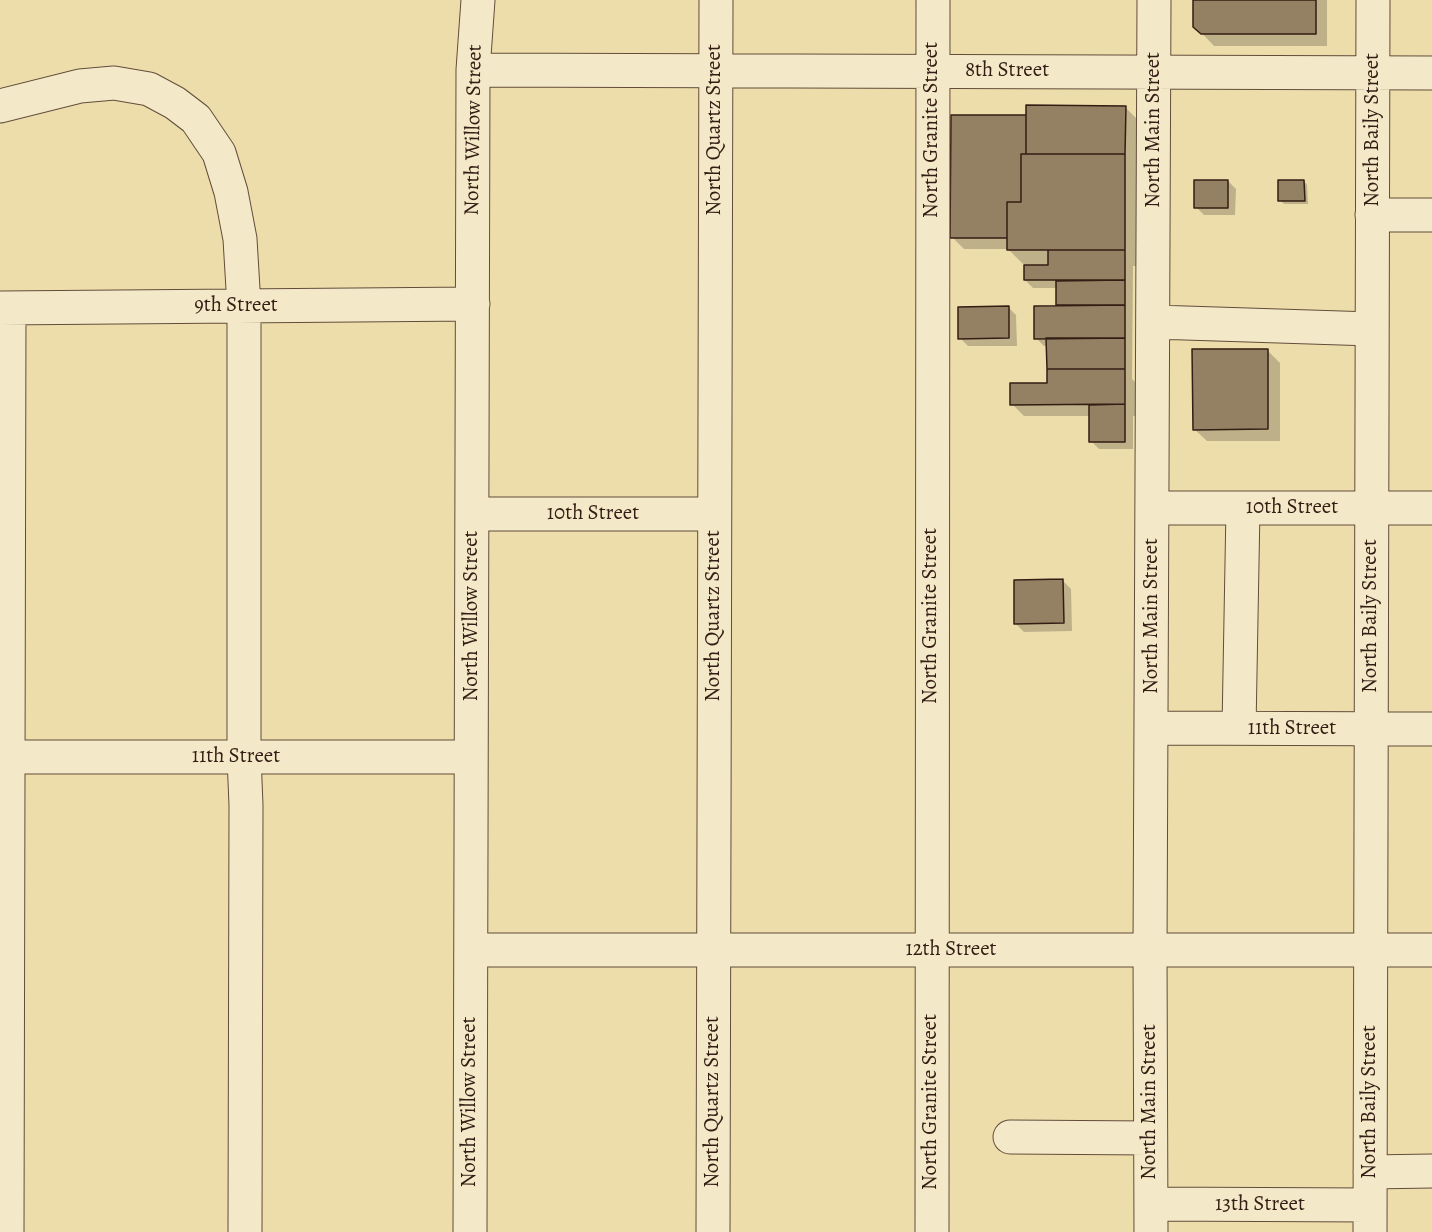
<!DOCTYPE html>
<html>
<head>
<meta charset="utf-8">
<style>
  body { margin:0 }
  canvas { display:block; background:#edddab }
</style>
</head>
<body>
<canvas width="1432" height="1232"></canvas>
<script>
const ctx = document.querySelector('canvas').getContext('2d');
ctx.lineJoin = 'round';
function fill(path, color) {
  ctx.fillStyle = color;
  ctx.fill(path, 'evenodd');
}
function shape(rows) {
  const path = new Path2D();
  for (const r of rows) {
    path.moveTo(r[0], r[1]);
    for (let i = 2; i < r.length; i += 2) path.lineTo(r[i], r[i + 1]);
  }
  return path;
}
function strokePath(path, color, width, dash) {
  ctx.strokeStyle = color;
  ctx.lineWidth = width;
  ctx.lineCap = dash ? 'butt' : 'round';
  ctx.setLineDash(dash || []);
  ctx.stroke(path);
}
function write(font, color, halo, rows, align = 'center') {
  ctx.font = font + ' Alegreya,serif';
  ctx.lineWidth = 4.5;
  ctx.setLineDash([]);
  ctx.textBaseline = 'middle';
  ctx.strokeStyle = halo;
  ctx.fillStyle = color;
  for (const [text, x, y, turn = 0] of rows) {
    ctx.save();
    ctx.translate(x, y);
    ctx.rotate((+turn || 0) * Math.PI / 180);
    ctx.textAlign = isNaN(turn) ? turn : align;
    if (halo) ctx.strokeText(text, 0, 0);
    ctx.fillText(text, 0, 0);
    ctx.restore();
  }
}
fill(shape([
  [1195,0,1327,0,1327,46,1214,46,1195,26],
  [1125,107,1138,120,1141,266,1133,266,1132,379,1136,383,1137,416,1133,416,1133,449,1099,449,1091,441,1090,416,1024,416,1012,404,1049,385,1048,346,1044,346,1036,338,1058,307,1058,288,1033,288,1025,280,1025,266,1008,249,964,249,952,237,1027,117],
  [1228,181,1236,189,1235,215,1204,215,1196,207],
  [1304,181,1307,185,1308,204,1284,204,1280,200],
  [1008,307,1016,315,1017,346,968,346,960,338],
  [1267,350,1280,363,1280,441,1207,441,1194,429],
  [1063,581,1071,589,1072,631,1024,632,1016,624]
]), '#0003');
const building = shape([
  [1193,0,1316,0,1316,34,1201,34,1193,27,1193,0],
  [1026,105,1126,106,1125,154,1026,154,1026,105],
  [951,115,1026,115,1026,154,1021,154,1021,202,1007,202,1007,238,950,238,951,115],
  [1021,154,1125,154,1125,250,1007,250,1007,202,1021,202,1021,154],
  [1194,180,1228,180,1228,208,1194,208,1194,180],
  [1278,180,1304,180,1305,201,1278,201,1278,180],
  [1048,250,1125,250,1125,280,1024,280,1024,265,1048,265,1048,250],
  [1125,280,1125,305,1056,305,1056,281,1125,280],
  [1125,305,1125,338,1034,339,1034,306,1125,305],
  [1009,306,1009,338,958,339,958,307,1009,306],
  [1046,338,1125,338,1125,369,1047,369,1046,338],
  [1192,349,1268,349,1268,429,1193,430,1192,349],
  [1047,369,1125,369,1125,404,1010,405,1010,383,1047,383,1047,369],
  [1125,404,1125,442,1089,442,1089,405,1125,404],
  [1063,579,1064,623,1014,624,1014,580,1063,579]
]);
fill(building, '#948163');
strokePath(building, '#341d14', 1.5);
const minor = shape([
  [473,70,1432,73],
  [0,106,80,86,114,83,149,89,175,103,196,119,219,153,231,192,240,239,244,306,244,757,246,805,245,1232],
  [1372,215,1432,215],
  [0,308,473,304],
  [1154,322,1372,329],
  [1152,508,1432,508],
  [472,514,714,514],
  [1152,728,1432,729],
  [1239,728,1243,508],
  [0,757,471,757],
  [471,950,1432,950],
  [1010,1137,1150,1138],
  [1370,1172,1432,1171],
  [1151,1204,1370,1205],
  [7,1232,9,308],
  [470,1232,473,70,478,0],
  [713,1232,716,0],
  [932,1232,933,0],
  [1151,1232,1150,950,1154,0],
  [1370,1232,1373,0]
]);
strokePath(minor, '#624d3a', 35);
strokePath(minor, '#f3e9c8', 33);
write('21px', '#341d14', '#f3e9c8', [
  ["8th Street",1007,71],
  ["North Willow Street",474,130,-89],
  ["North Quartz Street",715,130,-90],
  ["North Granite Street",932,130,-90],
  ["North Main Street",1154,130,-90],
  ["North Baily Street",1373,130,-90],
  ["9th Street",236,306],
  ["10th Street",1292,508],
  ["10th Street",593,514],
  ["North Willow Street",472,616,-90],
  ["North Quartz Street",714,616,-90],
  ["North Granite Street",931,616,-90],
  ["North Main Street",1152,616,-90],
  ["North Baily Street",1371,616,-90],
  ["11th Street",1292,729],
  ["11th Street",236,757],
  ["12th Street",951,950],
  ["North Willow Street",470,1102,-90],
  ["North Quartz Street",713,1102,-90],
  ["North Granite Street",931,1102,-90],
  ["North Main Street",1150,1102,-90],
  ["North Baily Street",1370,1102,-90],
  ["13th Street",1260,1205]
]);
</script>
</body>
</html>
